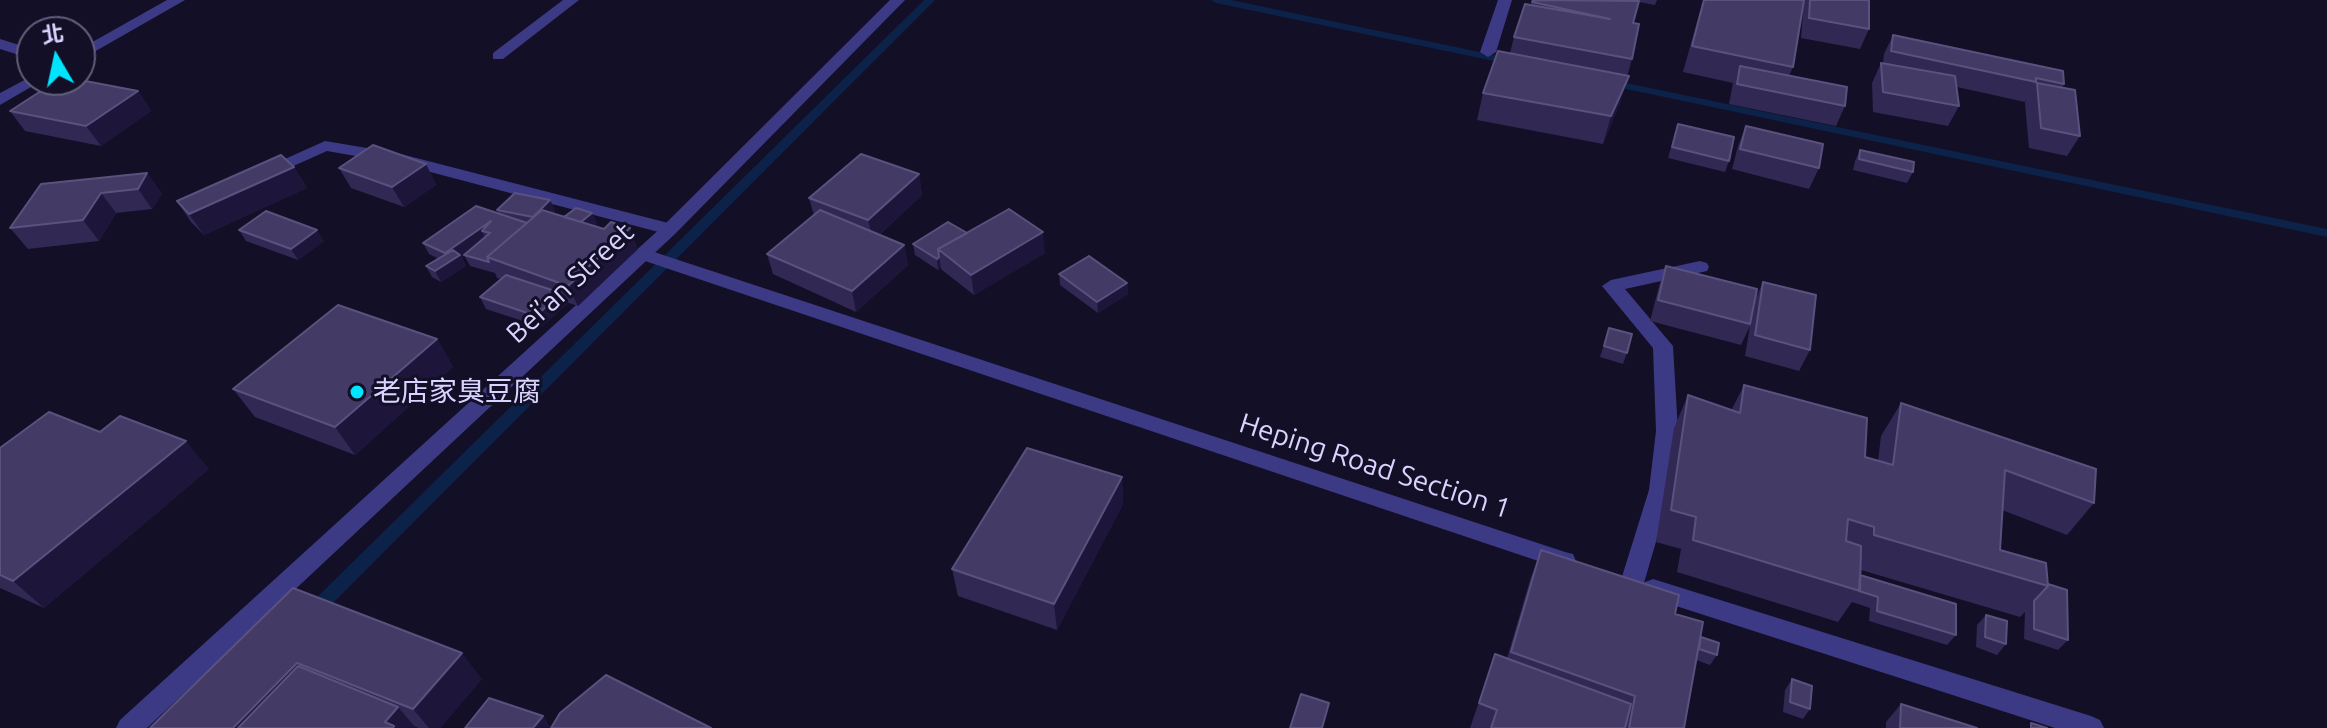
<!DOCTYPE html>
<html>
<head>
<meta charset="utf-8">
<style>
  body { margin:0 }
  #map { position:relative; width:2327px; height:728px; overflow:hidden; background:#130f26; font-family:Ubuntu,"Noto Sans TC",sans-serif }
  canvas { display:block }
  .north { position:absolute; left:16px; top:16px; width:80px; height:80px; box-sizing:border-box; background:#130f26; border:2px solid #625e7d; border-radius:50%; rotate:351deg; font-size:22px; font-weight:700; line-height:32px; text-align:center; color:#d9d4ff }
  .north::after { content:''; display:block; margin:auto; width:28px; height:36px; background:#00e5ff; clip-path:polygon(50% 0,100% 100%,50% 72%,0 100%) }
</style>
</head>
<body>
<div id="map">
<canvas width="2327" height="728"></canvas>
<div class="north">北</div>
</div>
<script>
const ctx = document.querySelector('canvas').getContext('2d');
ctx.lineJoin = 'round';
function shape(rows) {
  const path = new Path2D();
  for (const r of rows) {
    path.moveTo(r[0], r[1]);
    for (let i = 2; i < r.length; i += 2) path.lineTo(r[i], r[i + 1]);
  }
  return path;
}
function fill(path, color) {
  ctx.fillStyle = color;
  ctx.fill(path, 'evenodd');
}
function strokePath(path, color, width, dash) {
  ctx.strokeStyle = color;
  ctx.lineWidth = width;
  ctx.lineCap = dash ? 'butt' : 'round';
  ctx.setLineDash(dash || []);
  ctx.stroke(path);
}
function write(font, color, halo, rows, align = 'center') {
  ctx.font = font + ' Ubuntu,"Noto Sans TC",sans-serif';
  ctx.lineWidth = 6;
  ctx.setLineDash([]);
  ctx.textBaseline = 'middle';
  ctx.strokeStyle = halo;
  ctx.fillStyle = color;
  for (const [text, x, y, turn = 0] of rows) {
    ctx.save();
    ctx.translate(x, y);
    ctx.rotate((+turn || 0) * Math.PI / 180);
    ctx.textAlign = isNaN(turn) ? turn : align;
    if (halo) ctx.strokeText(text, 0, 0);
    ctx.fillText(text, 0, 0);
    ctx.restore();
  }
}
fill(shape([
  [924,0,935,0,319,617,313,619,307,617,305,612,307,607,924,0],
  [1211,0,1231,0,1513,59,1518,62,1513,65,1216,3,1211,0],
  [1607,79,2327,229,2327,237,1603,84,1601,82,1607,79]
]), '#0c2248');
fill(shape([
  [167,0,185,0,80,60,80,49,167,0],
  [0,39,32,49,32,59,0,49,0,39],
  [32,76,32,80,43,80,0,105,0,93,32,76],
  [325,141,397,153,676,225,679,229,670,235,396,163,327,151,271,176,259,176,256,172,325,141],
  [1700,261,1707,263,1709,267,1707,271,1625,289,1673,346,1678,431,1671,490,1644,583,1640,590,1632,593,1624,590,1620,583,1649,490,1656,431,1653,348,1602,286,1611,280,1700,261]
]), '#3d3a85');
fill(shape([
  [563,0,579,0,503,59,493,59,493,53,563,0],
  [1498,0,1512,0,1496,52,1488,57,1480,52,1498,0],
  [642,248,1565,552,1573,554,1576,561,1573,568,1565,570,636,258,633,254,642,248],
  [1653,579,2091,716,2100,720,2104,728,2055,728,1645,596,1641,589,1645,582,1653,579]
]), '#3d3a85');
fill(shape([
  [890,0,905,0,676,233,147,728,116,728,120,720,664,225,890,0]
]), '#3d3a85');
fill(shape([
  [1533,0,1657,0,1655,5,1639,2,1633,23,1632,59,1620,103,1603,144,1477,120,1483,93,1510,53,1514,37],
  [1703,0,1804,0,1793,67,1789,76,1845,106,1836,126,1729,104,1733,83,1683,72],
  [1804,0,1869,0,1869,29,1860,49,1801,38],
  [1893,35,2064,84,2062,88,2080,136,2067,156,2029,148,2025,103,2027,99,2025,102,1957,87,1959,106,1948,126,1873,112,1872,83,1881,63,1883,63,1884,54],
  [138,91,151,111,101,146,25,131,10,111],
  [1678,124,1729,161,1725,172,1668,158],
  [1746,126,1819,168,1809,189,1732,169,1738,146],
  [1860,150,1913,172,1907,183,1853,170,1855,161],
  [426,164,436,185,404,207,351,188,339,168],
  [294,167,307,188,204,235,191,222,177,201],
  [147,173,162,194,152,209,116,213,99,241,28,249,10,228],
  [919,174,922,195,879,235,904,245,908,265,856,312,773,274,767,254,814,216,809,198],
  [550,200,555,211,553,213,564,217,592,213,597,224,594,226,638,249,578,306,566,302,567,304,541,327,486,309,480,297,501,279,497,278,495,273,470,266,464,255,462,257,466,266,441,282,432,277,426,266,439,259,429,254,423,243,499,214,497,210],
  [239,230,324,241,298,260,246,241],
  [967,233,1045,253,974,295,942,270,941,268,938,270,915,255,913,244],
  [1666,266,1755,300,1763,282,1810,350,1799,371,1745,356,1750,326,1741,345,1650,321,1659,286],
  [1059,274,1127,283,1128,294,1098,313,1060,285],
  [1609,328,1627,353,1623,364,1600,357],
  [437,339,453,367,355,455,255,417,233,389],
  [1744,385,1865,457,1878,461,1881,436,1901,403,2094,503,2067,535,2002,510,2000,550,2048,584,2068,640,2058,650,2024,639,2025,612,2020,617,1861,570,1860,575,1956,635,1947,645,1869,621,1870,608,1852,602,1838,622,1677,572,1681,549,1656,542,1674,428,1688,395,1731,411],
  [100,432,209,469,44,608,0,588,0,448],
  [1122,477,1123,504,1057,630,958,596,952,569],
  [1541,550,1675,614,1717,655,1710,665,1696,660,1684,728,1470,728,1495,654,1507,658,1531,577],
  [293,588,482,679,440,728,418,728,414,726,150,728],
  [1986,615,2006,644,1997,655,1976,647,1977,625],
  [1792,679,1810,709,1803,719,1783,712,1785,690],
  [1901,704,1977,728,1886,728,1886,722]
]), '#312854');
fill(shape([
  [1629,76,1620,103,1603,144,1611,116],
  [138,91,151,111,101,146,86,126],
  [426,164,436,185,404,207,392,187],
  [294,167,307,188,204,235,189,214],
  [147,173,162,194,152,209,138,189],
  [919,174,922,195,873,240,868,220],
  [101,193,116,213,99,241,83,220],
  [550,200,555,211,538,228,533,217],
  [592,213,597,224,580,237,575,226],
  [491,221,490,233,482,231,486,240,462,257,466,266,441,282,435,271,450,262,445,253],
  [630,228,638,249,578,306,568,286],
  [317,230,324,241,298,260,291,249],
  [1043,232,1045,253,974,295,971,275],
  [904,245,908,265,856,312,852,291],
  [939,257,941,268,938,270,937,259],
  [1127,283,1128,294,1098,313,1097,302],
  [561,293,567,304,541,327,536,316],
  [437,339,453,367,355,455,335,427],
  [186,441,209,469,44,608,13,581],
  [1122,477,1123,504,1057,630,1054,604],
  [462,653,482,679,440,728,429,728,413,709],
  [297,663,320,688,283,728,233,728],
  [398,707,416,728,390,728,385,722],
  [543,716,551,728,533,728]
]), '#1d163a');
const building = shape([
  [1533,0,1639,1,1633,23,1639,24,1632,59,1514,37,1525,4,1610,19,1532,2,1533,0],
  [1704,0,1804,0,1793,67,1692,46,1704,0],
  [1810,0,1869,0,1869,29,1809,18,1810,0],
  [1893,35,2063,71,2064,84,2036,78,2036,82,1891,51,1893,35],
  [1498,51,1629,76,1611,116,1483,93,1498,51],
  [1881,63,1955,76,1959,106,1883,92,1881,63],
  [1740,66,1847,87,1845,106,1737,84,1740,66],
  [58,80,80,80,138,91,86,126,10,111,58,80],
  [2037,83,2075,90,2080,136,2041,128,2037,83],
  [1678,124,1734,137,1729,161,1672,147,1678,124],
  [1746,126,1823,144,1819,168,1740,149,1746,126],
  [373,145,426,164,392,187,339,168,373,145],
  [1860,150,1914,162,1913,172,1859,159,1860,150],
  [861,154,919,174,868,220,809,198,861,154],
  [281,155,294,167,189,214,177,201,281,155],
  [147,173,138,189,101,193,83,220,10,228,41,184,147,173],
  [515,193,550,200,533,217,497,210,515,193],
  [476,206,527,223,487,257,489,262,464,255,490,233,482,231,491,221,445,253,423,243,476,206],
  [576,208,592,213,581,222,564,217,576,208],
  [1009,209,1043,232,971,275,938,249,1009,209],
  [542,210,604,229,611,222,630,228,568,286,487,257,542,210],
  [820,210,904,245,852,291,767,254,820,210],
  [266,211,317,230,291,249,239,230,266,211],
  [948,222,967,233,938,249,939,257,937,259,913,244,948,222],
  [453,250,460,255,435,271,426,266,453,250],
  [1089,256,1127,283,1097,302,1059,274,1089,256],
  [1666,266,1757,289,1750,324,1658,300,1666,266],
  [506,275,561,293,536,316,480,297,506,275],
  [1763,282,1816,295,1810,350,1755,335,1763,282],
  [338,305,437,339,335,427,233,389,338,305],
  [1609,328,1632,334,1627,353,1604,346,1609,328],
  [1744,385,1867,418,1865,457,1893,465,1901,403,2096,469,2094,503,2005,470,2000,550,2046,563,2048,586,1874,535,1874,527,1848,519,1846,541,1861,546,1860,591,1693,540,1696,517,1671,510,1688,395,1740,413,1744,385],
  [49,412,100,432,120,416,186,441,13,581,0,575,0,448,49,412],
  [1027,448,1122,477,1054,604,952,569,1027,448],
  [1541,550,1679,595,1675,614,1703,622,1684,728,1629,728,1635,696,1511,652,1541,550],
  [1860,575,1956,604,1956,635,1877,611,1878,597,1859,591,1860,575],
  [2048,584,2067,590,2068,640,2034,629,2034,601,2048,586,2048,584],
  [293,588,462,653,413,709,297,663,233,728,150,728,293,588],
  [1986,615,2007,621,2006,644,1985,637,1986,615],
  [1701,637,1719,643,1717,655,1699,649,1701,637],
  [1495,654,1631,704,1625,728,1491,728,1497,710,1479,703,1495,654],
  [298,666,398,707,385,722,394,726,393,728,238,728,298,666],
  [606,675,711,728,551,728,560,713,606,675],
  [1792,679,1812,686,1810,709,1790,702,1792,679],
  [1301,694,1329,703,1322,728,1290,728,1301,694],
  [489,698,543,716,533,728,465,728,489,698],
  [1901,704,1977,728,1900,728,1901,704],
  [2031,723,2047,728,2031,728,2031,723]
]);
fill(building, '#433a66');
strokePath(building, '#5a527e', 2);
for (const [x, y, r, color] of [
  [357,392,8,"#00e5ff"]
]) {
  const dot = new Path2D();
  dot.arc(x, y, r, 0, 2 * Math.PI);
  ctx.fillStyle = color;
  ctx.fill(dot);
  strokePath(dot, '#130f26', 3);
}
write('28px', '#d9d4ff', '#130f26', [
  ["Bei’an Street",570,283,-43],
  ["Heping Road Section 1",1375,466,18]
]);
write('28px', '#d9d4ff', '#130f26', [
  ["老店家臭豆腐",373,392]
], 'left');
</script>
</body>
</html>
